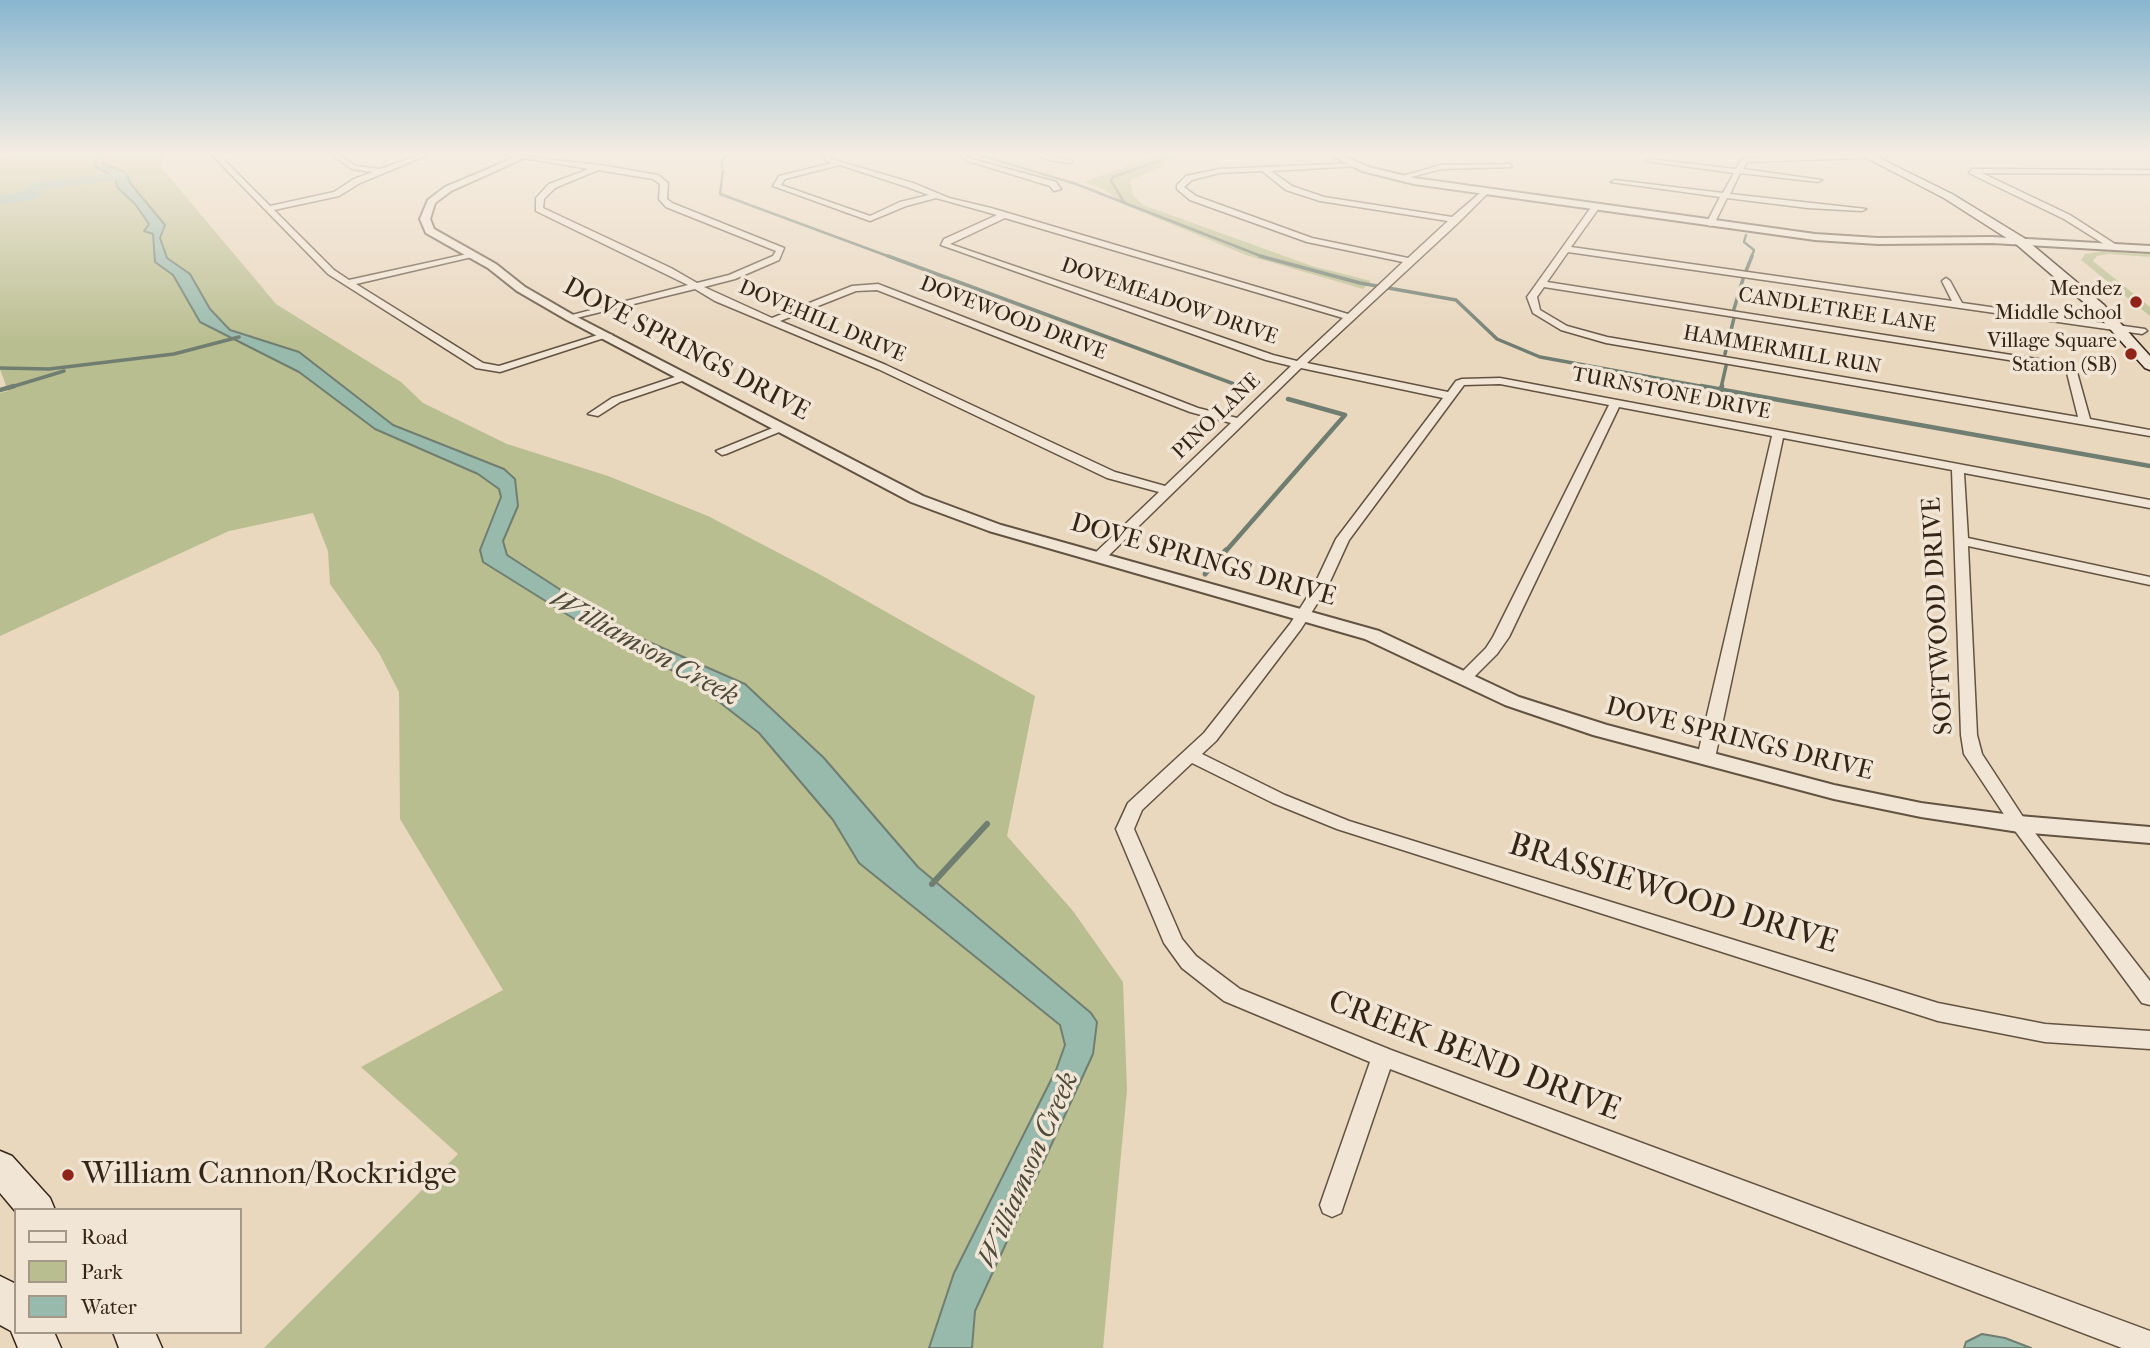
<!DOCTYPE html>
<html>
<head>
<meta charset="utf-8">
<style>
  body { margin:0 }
  #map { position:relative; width:2150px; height:1348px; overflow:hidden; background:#e9d7be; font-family:"IM FELL French Canon",serif }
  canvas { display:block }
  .legend { position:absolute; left:14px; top:1208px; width:228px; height:126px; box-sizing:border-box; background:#f1e5d5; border:2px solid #a69889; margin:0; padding:9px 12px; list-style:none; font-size:21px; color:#352517 }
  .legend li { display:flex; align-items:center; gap:14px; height:35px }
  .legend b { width:35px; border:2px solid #a69889 }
</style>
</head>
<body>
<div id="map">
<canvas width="2150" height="1348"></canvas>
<ul class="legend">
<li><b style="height:9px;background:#f1e5d5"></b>Road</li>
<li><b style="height:19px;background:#b9be90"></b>Park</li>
<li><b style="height:19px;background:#98baad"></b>Water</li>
</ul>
</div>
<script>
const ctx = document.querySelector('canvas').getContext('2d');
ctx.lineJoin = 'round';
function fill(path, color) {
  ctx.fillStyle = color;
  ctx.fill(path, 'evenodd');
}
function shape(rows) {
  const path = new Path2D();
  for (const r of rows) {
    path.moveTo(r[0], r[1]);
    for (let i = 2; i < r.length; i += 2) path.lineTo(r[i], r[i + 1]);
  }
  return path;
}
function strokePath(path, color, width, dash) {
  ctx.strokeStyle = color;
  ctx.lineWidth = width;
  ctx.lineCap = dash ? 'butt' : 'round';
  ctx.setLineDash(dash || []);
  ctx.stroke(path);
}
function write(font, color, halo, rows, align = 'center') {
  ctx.font = font + ' "IM FELL French Canon",serif';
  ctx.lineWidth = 7;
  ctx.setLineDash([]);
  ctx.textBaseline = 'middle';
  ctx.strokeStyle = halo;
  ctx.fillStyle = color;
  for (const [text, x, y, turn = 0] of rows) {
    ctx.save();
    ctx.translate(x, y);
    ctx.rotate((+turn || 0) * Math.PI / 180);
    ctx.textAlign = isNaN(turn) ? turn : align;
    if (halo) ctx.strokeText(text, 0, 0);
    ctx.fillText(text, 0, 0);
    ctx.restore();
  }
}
fill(shape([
  [19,154,166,154,161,167,276,304,401,382,423,403,507,444,608,476,708,516,819,574,1035,696,1007,836,1073,911,1123,982,1127,1090,1103,1348,264,1348,458,1154,361,1067,503,990,400,819,399,692,379,653,330,584,328,551,313,513,229,531,0,636,0,393,8,391,0,369,0,158],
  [1161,154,1190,154,1130,181,1133,195,1143,205,1312,266,1371,281,1363,289,1246,255,1125,205,1104,189,1084,182],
  [2103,251,2150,254,2150,257,2108,254,2097,256,2093,261,2150,307,2150,316,2081,260,2085,254]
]), '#b9be90');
const water = shape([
  [97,154,105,154,102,163,126,173,131,184,165,225,160,238,167,258,190,274,210,309,230,330,299,352,393,425,504,469,515,479,518,506,503,541,507,555,624,631,745,684,824,758,918,867,1091,1013,1097,1022,1093,1054,975,1311,972,1348,929,1348,954,1273,1056,1070,1065,1045,1060,1025,859,863,833,820,759,733,691,680,592,630,483,562,480,550,501,497,499,489,478,474,375,429,299,372,200,322,173,275,155,262,153,234,144,231,149,224,135,204,118,188,114,176,94,166,97,154],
  [1982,1334,2005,1338,2031,1348,1964,1348,1966,1342,1982,1334]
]);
fill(water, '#98baad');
strokePath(water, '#707e71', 2);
strokePath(shape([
  [976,154,1076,184,1266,258],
  [722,167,722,161,729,154],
  [723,170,720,194,893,258],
  [1124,202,1111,181,1113,177,1177,154],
  [1746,235,1744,242,1754,250,1751,258]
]), '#707e71', 2.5);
strokePath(shape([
  [888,256,1245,388],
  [1260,256,1360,283,1456,300,1497,339,1540,357,1711,388],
  [1746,271,1752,256],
  [1734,309,1743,279],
  [1725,354,1734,318],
  [0,368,49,369,174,354,239,337],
  [8,388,64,371],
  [1721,388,1726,366]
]), '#707e71', 3.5);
strokePath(shape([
  [1241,386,1252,390],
  [1701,386,2150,466],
  [1721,389,1722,386],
  [0,390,14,386],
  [1225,552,1345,415,1288,399]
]), '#707e71', 4.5);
strokePath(shape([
  [1205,574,1226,550]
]), '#707e71', 5);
strokePath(shape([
  [932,884,987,824]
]), '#707e71', 6);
fill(shape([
  [122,172,127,173,127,179,47,189,40,192,39,198,0,205,0,195,25,192,27,187,39,182,122,172]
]), '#98baad');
const minor = shape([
  [211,154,218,154,270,206,334,192,354,179,373,172,352,169,330,154,337,154,356,166,380,169,422,154,430,154,360,183,339,196,274,210,334,270,349,280,472,253,472,257,356,284,483,363,499,366,604,333,613,335,500,372,476,368,328,274,211,154],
  [500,154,600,165,658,175,668,183,667,199,672,203,784,248,779,260,735,279,704,287,772,318,852,286,878,284,1198,408,1237,418,1291,366,1266,360,941,245,944,239,997,215,936,198,906,206,870,221,773,186,779,176,832,163,827,161,821,154,827,154,831,159,913,183,949,198,991,208,1348,314,1403,262,1307,242,1190,200,1177,189,1177,185,1186,176,1219,169,1357,163,1359,166,1271,171,1292,186,1324,197,1452,217,1486,188,1489,192,1459,222,1307,363,1448,392,1456,381,1462,379,1500,378,2150,500,2150,508,1964,473,1968,538,2150,577,2150,585,1968,546,1977,735,1982,754,2025,820,2150,981,2150,1005,2142,1003,2013,828,1964,754,1961,735,1952,470,1783,438,1715,758,1706,764,1697,758,1772,436,1619,407,1509,637,1497,654,1470,681,1464,683,1456,678,1486,648,1493,637,1609,405,1500,384,1464,385,1349,540,1327,588,1301,629,1216,741,1202,754,1285,795,1349,821,1938,1003,2045,1024,2150,1031,2150,1049,2045,1042,1938,1021,1337,829,1273,803,1192,763,1142,810,1134,829,1182,939,1196,956,1240,989,1391,1050,2150,1331,2150,1348,2122,1348,1390,1069,1341,1213,1332,1217,1323,1213,1320,1205,1370,1062,1224,1001,1182,968,1164,943,1116,829,1128,803,1204,733,1290,624,1313,588,1336,539,1443,398,1301,368,1104,560,1094,560,1092,557,1094,554,1159,492,1107,478,878,369,715,301,695,289,568,320,568,316,688,285,536,211,536,198,549,184,589,169,500,154],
  [840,165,907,187,929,195,900,202,870,216,781,185,785,179,840,165],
  [598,170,653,179,660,184,659,199,666,207,776,251,773,256,729,275,697,283,671,268,543,208,544,199,555,188,598,170],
  [1262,171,1286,190,1320,201,1448,221,1408,258,1312,238,1196,196,1184,187,1192,180,1219,173,1262,171],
  [1005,218,1343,318,1297,361,1273,355,950,244,1005,218],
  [877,290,1190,412,1231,423,1165,486,1115,472,886,365,780,321,856,291,877,290],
  [957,154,964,154,972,159,1056,182,1061,189,1054,191,1050,186,968,161,957,154],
  [1036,154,1044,154,1073,161,1070,163,1048,160,1036,154],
  [1770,155,1884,155,1887,157,1747,162,1743,169,1822,180,1818,182,1740,173,1730,194,1866,209,1862,211,1808,208,1727,198,1714,224,1710,226,1706,224,1720,197,1611,182,1615,180,1723,193,1734,173,1646,161,1649,159,1736,169,1742,159,1770,155],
  [1510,164,1512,167,1441,169,1400,180,1396,178,1441,165,1510,164],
  [1972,169,2150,170,2150,174,1982,173,2070,215,2115,244,2116,246,2112,249,2064,219,1969,173,1972,169],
  [1592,206,1599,208,1571,247,1952,301,1942,281,1946,278,1950,281,1962,303,2145,329,2147,331,2142,334,1568,252,1547,282,2075,365,2090,419,2150,430,2150,436,1606,343,1561,330,1533,313,1527,297,1592,206],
  [1544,287,2066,369,2078,417,1607,337,1567,326,1540,310,1537,297,1544,287],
  [684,374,689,377,688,379,620,402,598,416,588,414,612,398,684,374],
  [780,425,784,426,784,430,726,454,722,455,716,451,780,425]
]);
const tertiary = shape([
  [523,154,533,154,451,191,435,203,430,219,434,229,496,264,525,287,575,316,923,496,1001,525,1379,631,1519,697,1607,725,1834,785,1921,803,2019,816,2150,827,2150,843,2019,832,1921,817,1834,799,1593,735,1505,705,1365,639,989,531,911,502,567,320,517,291,488,268,426,233,420,219,428,200,445,187,523,154],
  [1329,154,1339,154,1368,167,1414,178,1815,234,1878,238,1992,237,2150,246,2150,252,1992,243,1878,244,1815,240,1414,184,1362,171,1329,154]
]);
const secondary = shape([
  [1859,154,1871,154,1952,194,2024,238,2104,305,2150,356,2150,370,2145,368,2094,311,2016,244,1944,198,1859,154],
  [0,1151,12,1156,50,1198,55,1210,16,1212,0,1193,0,1151],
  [0,1276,16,1284,16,1332,54,1332,61,1348,18,1348,11,1331,0,1325,0,1276],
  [113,1332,155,1332,162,1348,119,1348,113,1332]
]);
strokePath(minor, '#625241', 3);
strokePath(tertiary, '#625241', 4);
strokePath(secondary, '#352517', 3);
fill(minor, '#f1e5d5');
fill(tertiary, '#f1e5d5');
fill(secondary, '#f1e5d5');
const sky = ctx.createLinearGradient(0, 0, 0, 342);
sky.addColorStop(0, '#88b6d0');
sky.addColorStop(0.45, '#f5ede2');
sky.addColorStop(1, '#f5ede200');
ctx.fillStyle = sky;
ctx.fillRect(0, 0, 2150, 342);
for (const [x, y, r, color] of [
  [2136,302,7,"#8f2418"],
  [2131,354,7,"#8f2418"],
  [68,1175,7,"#8f2418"]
]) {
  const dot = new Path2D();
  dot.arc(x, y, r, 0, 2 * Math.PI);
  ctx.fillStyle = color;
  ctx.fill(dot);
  strokePath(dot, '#f1e5d5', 2.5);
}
write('21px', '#352517', '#f1e5d5', [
  ["Mendez",2122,290],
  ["Middle School",2122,314],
  ["Village Square",2117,342],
  ["Station (SB)",2117,366]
], 'right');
write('21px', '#352517', '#f1e5d5', [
  ["DOVEMEADOW DRIVE",1169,302,19],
  ["CANDLETREE LANE",1837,311,9],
  ["DOVEWOOD DRIVE",1013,319,21],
  ["DOVEHILL DRIVE",822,322,23],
  ["HAMMERMILL RUN",1782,351,10],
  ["TURNSTONE DRIVE",1671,394,11],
  ["PINO LANE",1217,417,-44]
]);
write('26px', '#352517', '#f1e5d5', [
  ["DOVE SPRINGS DRIVE",686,350,28],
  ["DOVE SPRINGS DRIVE",1203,561,16],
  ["SOFTWOOD DRIVE",1939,616,-93],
  ["DOVE SPRINGS DRIVE",1739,740,14]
]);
write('italic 28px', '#4e4a3c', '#f1e5d5', [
  ["Williamson Creek",644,649,29],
  ["Williamson Creek",1029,1170,-66]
]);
write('32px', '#352517', '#f1e5d5', [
  ["BRASSIEWOOD DRIVE",1673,895,17],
  ["CREEK BEND DRIVE",1474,1057,21]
]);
write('32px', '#352517', '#f1e5d5', [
  ["William Cannon/Rockridge",82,1175]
], 'left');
</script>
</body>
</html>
